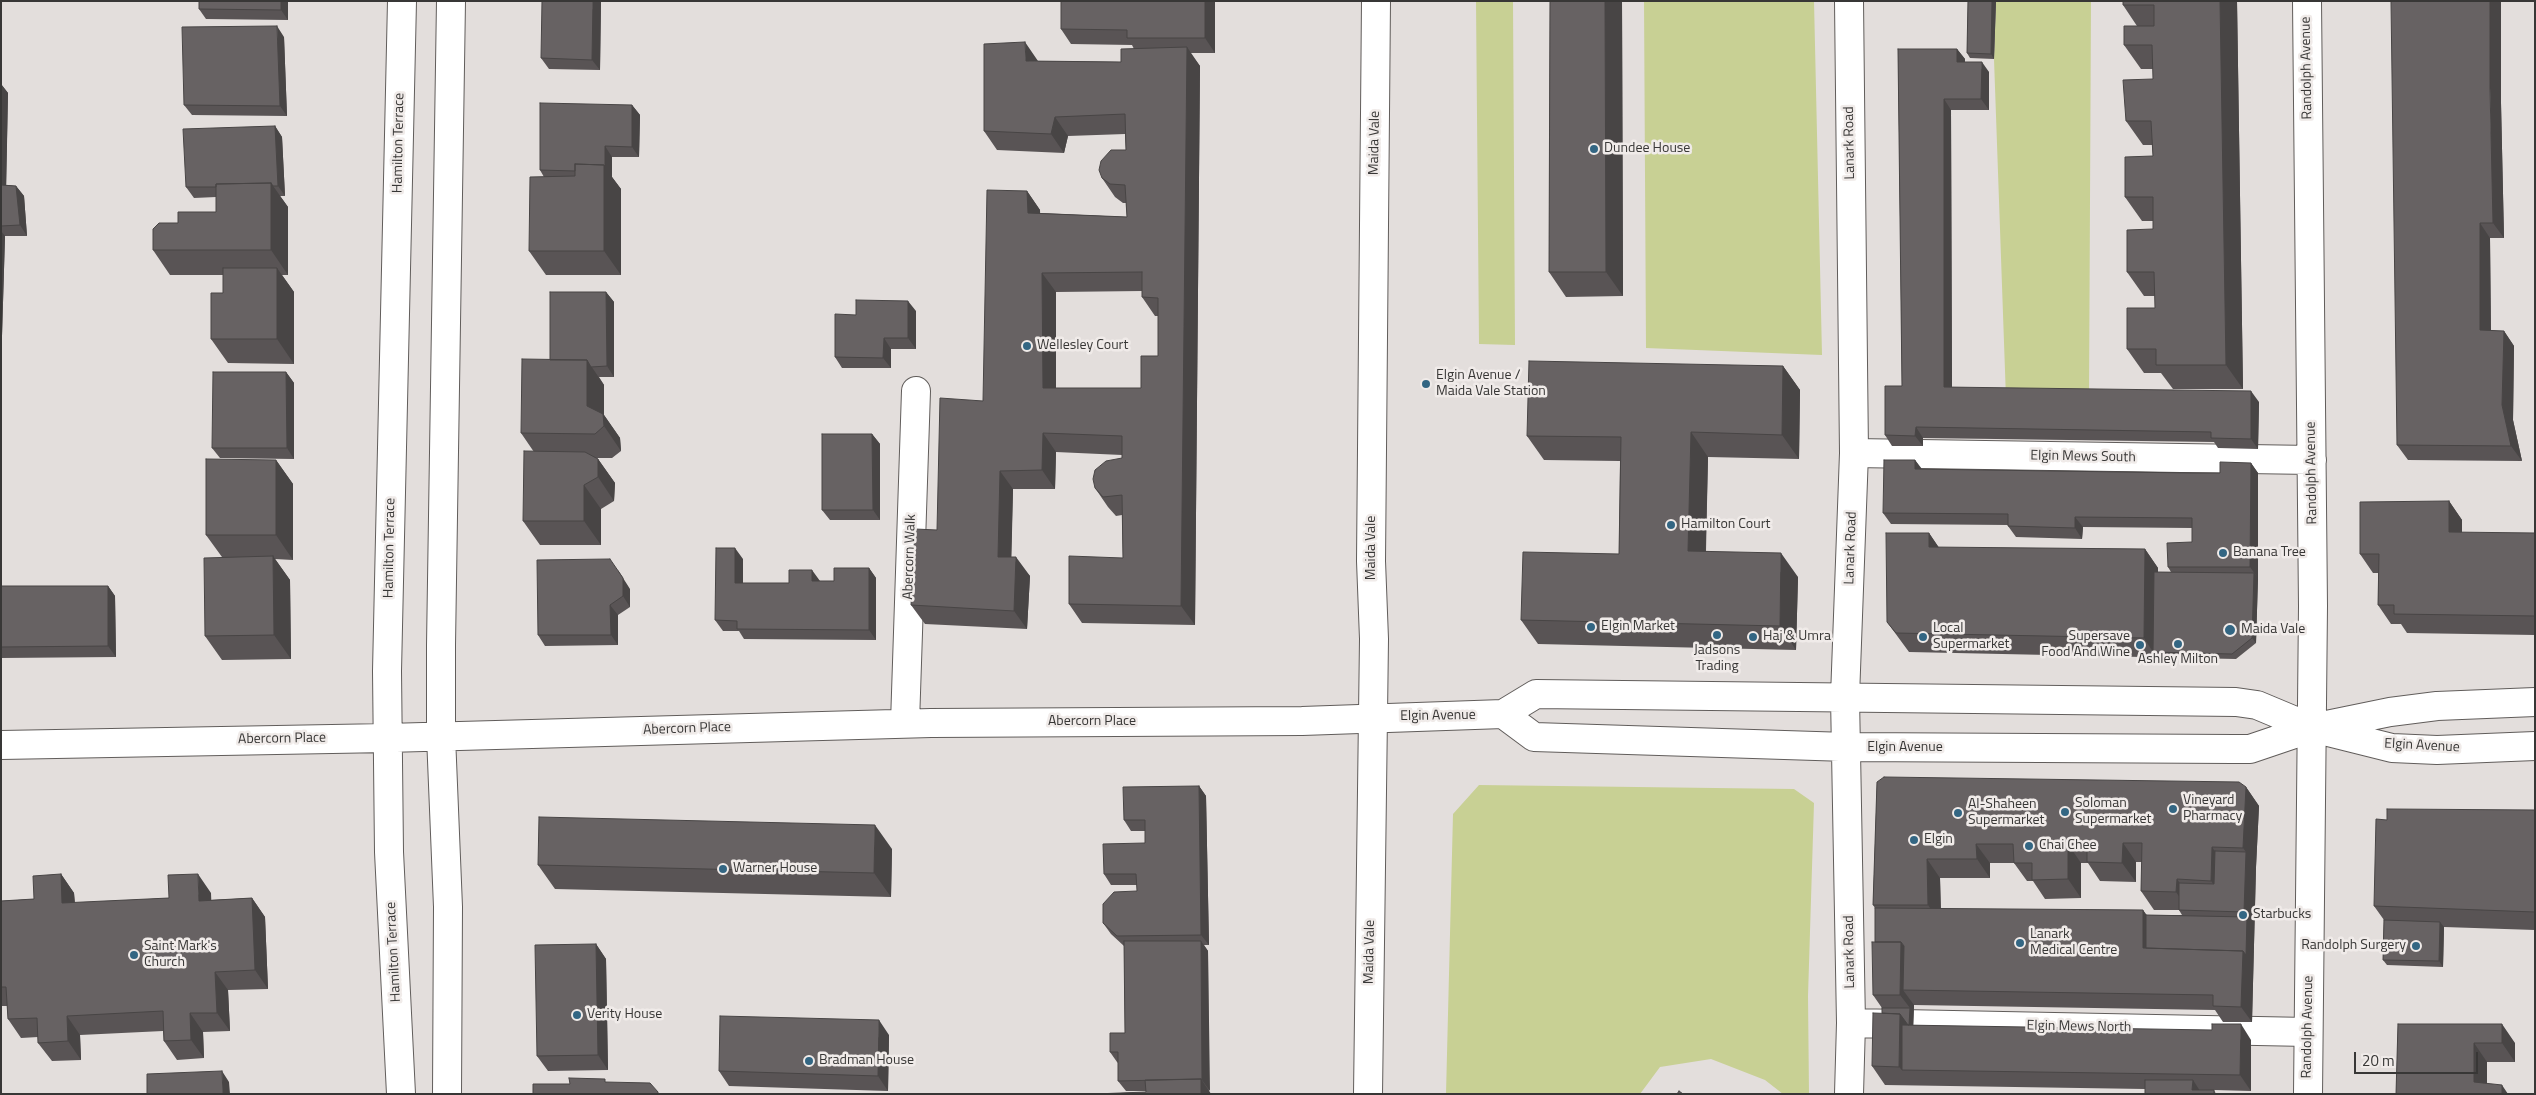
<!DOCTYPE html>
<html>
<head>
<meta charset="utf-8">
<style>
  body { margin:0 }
  #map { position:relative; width:2536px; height:1095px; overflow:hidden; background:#e3dedc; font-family:"Titillium Web",sans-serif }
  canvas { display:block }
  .frame { position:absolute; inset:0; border:2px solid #383736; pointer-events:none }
  .scale { position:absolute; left:2354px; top:1052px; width:124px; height:22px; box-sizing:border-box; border:2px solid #383736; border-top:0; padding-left:6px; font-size:15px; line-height:18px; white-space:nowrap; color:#383736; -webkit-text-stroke:4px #f0ebe9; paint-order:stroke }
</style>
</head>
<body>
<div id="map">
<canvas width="2536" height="1095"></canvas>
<div class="frame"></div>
<div class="scale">20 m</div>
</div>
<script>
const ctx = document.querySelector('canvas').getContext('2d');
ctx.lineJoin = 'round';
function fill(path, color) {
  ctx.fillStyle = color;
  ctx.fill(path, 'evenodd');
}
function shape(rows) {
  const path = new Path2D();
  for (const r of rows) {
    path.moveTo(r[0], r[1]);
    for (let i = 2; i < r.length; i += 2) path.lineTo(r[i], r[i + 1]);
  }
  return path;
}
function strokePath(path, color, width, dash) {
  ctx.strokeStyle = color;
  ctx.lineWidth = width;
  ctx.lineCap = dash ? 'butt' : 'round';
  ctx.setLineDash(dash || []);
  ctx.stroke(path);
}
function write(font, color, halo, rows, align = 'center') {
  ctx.font = font + ' "Titillium Web",sans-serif';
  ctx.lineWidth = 5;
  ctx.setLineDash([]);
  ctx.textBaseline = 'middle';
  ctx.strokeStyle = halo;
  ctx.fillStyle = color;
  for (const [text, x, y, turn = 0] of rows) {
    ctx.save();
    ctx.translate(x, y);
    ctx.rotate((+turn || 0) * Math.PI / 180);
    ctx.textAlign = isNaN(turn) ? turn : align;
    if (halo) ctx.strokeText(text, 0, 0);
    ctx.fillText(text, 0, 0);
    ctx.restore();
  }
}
fill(shape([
  [1476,1,1513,1,1515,345,1479,344],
  [1644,1,1814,1,1822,355,1646,348],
  [1996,1,2091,1,2089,400,2006,399,1994,59],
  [1479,785,1794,789,1814,803,1808,996,1809,1094,1783,1094,1765,1080,1711,1059,1660,1067,1640,1094,1446,1094,1453,814]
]), '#c8d094');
const minor = shape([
  [1849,1,1854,453,1845,697,1851,1023,1849,1094],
  [2307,1,2313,606,2308,1094],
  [1854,453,2312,460],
  [1503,714,1534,737,1847,747,2234,749,2250,749,2312,728,2390,712,2437,706,2535,702],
  [905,723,916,391],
  [1,745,387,738,931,723,1302,721,1503,714,1536,694,2236,702,2257,705,2312,728,2392,748,2437,750,2535,746],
  [1851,1023,2308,1032],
  [401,1094,389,852,387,671,402,1],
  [447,1094,448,907,441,736,441,645,451,1]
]);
const major = shape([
  [1368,1094,1374,639,1371,561,1376,1]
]);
strokePath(minor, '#615d5b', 30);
strokePath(major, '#615d5b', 30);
strokePath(minor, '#fff', 28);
strokePath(major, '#fff', 28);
fill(shape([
  [288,1,288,20,206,19,199,9],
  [601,1,600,70,549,69,541,58],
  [1215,1,1215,53,1190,53,1200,66,1195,625,1082,623,1069,604,1123,558,1122,515,1116,516,1108,507,1095,488,1122,458,1122,455,1056,452,1055,489,1013,489,1011,557,1030,576,1027,629,925,624,911,605,983,401,1027,191,1040,210,1040,213,1127,217,1126,203,1123,203,1115,197,1102,178,1126,150,1125,134,1068,136,1064,153,997,150,984,131,1038,61,1121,62,1134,49,1132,45,1071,44,1061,29],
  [1142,291,1142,297,1155,316,1158,316,1158,356,1141,388,1056,388,1056,292],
  [1550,1,1622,1,1623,296,1566,297,1549,272],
  [1968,1,1996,1,1994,59,1970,58,1967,53],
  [2237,1,2243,389,2173,389,2161,373,2144,373,2127,349,2155,308,2155,296,2144,296,2127,272,2153,229,2153,221,2142,221,2125,197,2153,156,2152,145,2143,145,2126,121,2153,79,2153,69,2141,69,2124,45,2137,26,2123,5],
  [284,37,287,116,192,115,184,105],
  [1898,49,1957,49,1965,59,1965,62,1989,72,1989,110,1951,110,1952,387,2259,402,2258,449,2218,448,2214,442,1923,438,1923,446,1892,446,1885,435,1902,386],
  [1,84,8,93,6,185,16,186,24,196,27,236,5,236,1,369],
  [2501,103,2504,238,2490,238,2491,331,2504,331,2514,346,2513,420,2522,461,2408,460,2397,445],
  [632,105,640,115,639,157,612,157,612,177,621,189,621,275,546,275,529,251,544,177,540,170],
  [275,126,282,137,285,196,280,196,288,207,288,275,282,275,294,292,294,364,228,363,211,339,223,293,223,275,170,275,153,250,178,223,216,212,216,197,194,198,186,187],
  [606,292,614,302,614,377,599,377,604,385,604,415,620,438,621,451,612,458,596,458,598,459,615,483,614,501,601,509,601,545,540,545,523,521,534,452,521,433,550,360],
  [916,311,916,349,891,349,891,368,842,368,835,357,856,315],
  [1783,366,1800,390,1799,459,1708,457,1706,551,1798,577,1796,650,1538,644,1521,620,1619,554,1620,461,1544,460,1527,436],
  [286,372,294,383,294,459,220,458,212,448],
  [872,434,880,444,880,520,830,520,822,510],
  [276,460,293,484,293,560,275,559,290,580,291,659,222,660,205,636,222,557,206,535],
  [1915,460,1922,469,2220,473,2251,463,2258,473,2258,578,2256,643,2236,659,1909,652,1887,622,1929,533,1939,548,2145,549,2158,568,2158,572,2171,572,2168,567,2192,542,2192,528,2083,527,2082,539,2016,537,2008,526,2008,525,1891,524,1883,513],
  [2449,501,2462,520,2462,533,2535,533,2535,635,2407,633,2401,624,2391,624,2378,605,2378,573,2373,573,2360,554],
  [743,559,743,583,789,583,820,581,834,581,869,568,876,578,876,640,744,639,739,631,723,631,715,620],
  [1,586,108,586,115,596,116,657,1,658],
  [630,589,630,607,618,615,618,645,545,646,538,635],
  [1877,782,2246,787,2259,806,2256,867,2252,1022,2223,1022,2215,1010,1914,1005,1913,1025,2251,1040,2251,1091,2214,1090,2216,1094,2145,1089,1885,1085,1872,1066,1882,1013,1882,1008,1873,995,1875,942,1875,908,1873,905],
  [2136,862,2142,862,2141,891,2154,910,2179,910,2182,915,2146,915,2143,910,1941,909,1940,878,1990,878,1990,863,2014,863,2027,881,2033,881,2045,899,2081,898,2081,863,2088,863,2100,881,2136,882],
  [1199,786,1206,796,1209,945,1204,945,1208,951,1209,1091,1211,1094,1095,1094,1146,1092,1146,1091,1126,1091,1118,1081,1118,1063,1117,1062,1110,1052,1125,1033,1124,946,1111,934,1103,923,1137,891,1137,885,1111,885,1104,874,1145,843,1145,831,1131,831,1124,820],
  [2535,810,2535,930,2444,927,2443,967,2387,965,2383,960,2384,920,2374,906,2387,820],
  [892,849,891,897,555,889,538,865],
  [61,874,74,893,75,903,169,898,211,893,211,900,252,898,265,917,268,989,228,990,230,1031,203,1032,204,1058,177,1060,164,1041,163,1031,80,1035,81,1060,52,1061,38,1043,38,1037,21,1038,8,1019,7,1006,1,1006,1,901,34,899],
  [596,944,606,959,608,1070,548,1071,537,1056],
  [2398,1024,2515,1043,2515,1062,2487,1062,2487,1083,2396,1094],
  [889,1035,888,1091,729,1086,719,1071]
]), '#595455');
fill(shape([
  [281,1,288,1,288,20,281,10],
  [593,1,601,1,600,70,592,60],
  [1205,1,1215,1,1215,53,1205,38],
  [1605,1,1622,1,1623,296,1606,272],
  [1992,1,1996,1,1994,59,1991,54],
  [2220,1,2237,1,2243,389,2226,365],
  [2490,1,2501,1,2501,103,2504,238,2493,223,2490,88],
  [277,26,284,37,287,116,280,106],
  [1025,42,1038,61,1026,61],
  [1187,47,1200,66,1195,625,1181,606],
  [1957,49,1965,59,1964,72,1957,62],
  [1982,62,1989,72,1989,110,1981,99],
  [1,84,8,93,6,196,1,189],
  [1944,99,1951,110,1952,398,1944,387],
  [632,105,640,115,639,157,632,147],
  [1055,117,1068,136,1064,153,1051,134],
  [275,126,282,137,285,196,278,186],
  [605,146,612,157,612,177,621,189,621,275,604,251,604,165],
  [271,183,288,207,288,275,271,250],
  [16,186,24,196,27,236,20,225],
  [1027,191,1040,210,1041,232,1028,213],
  [2480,223,2490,238,2491,346,2480,330],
  [1,231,5,236,1,369],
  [277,268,294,292,294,364,277,339],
  [1042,273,1056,292,1056,407,1043,388],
  [606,292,614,302,614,377,607,366],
  [908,301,916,311,916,349,908,338],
  [2504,331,2514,346,2513,420,2522,461,2511,446,2502,405],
  [884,338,891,349,891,368,883,358],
  [587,360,604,385,604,415,620,438,621,451,604,426,587,406],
  [1783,366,1800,390,1799,459,1782,435],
  [286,372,294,383,294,459,287,448],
  [2251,391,2259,402,2258,449,2251,439],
  [1916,427,1923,438,1923,446,1915,436],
  [1691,432,1708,457,1705,575,1688,551],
  [1043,433,1056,452,1055,489,1042,470],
  [872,434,880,444,880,520,873,510],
  [598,459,615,483,614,501,598,477],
  [276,460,293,484,293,560,276,535],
  [1915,460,1922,470,1915,469],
  [2251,463,2258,473,2258,578,2250,567],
  [1000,471,1013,489,1011,576,998,557],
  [584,485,601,509,601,545,584,521],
  [2449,501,2462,520,2462,551,2449,532],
  [2075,517,2083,527,2082,539,2075,528],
  [1929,533,1942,552,1929,547],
  [735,548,743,559,743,593,735,583],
  [2145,549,2158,568,2157,652,2153,652,2144,638],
  [1781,553,1798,577,1796,650,1780,626],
  [273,556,290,580,291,659,274,635],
  [1016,557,1030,576,1027,629,1014,611],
  [869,568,876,578,876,640,869,630],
  [618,570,630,589,630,607,623,596],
  [812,570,820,581,820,592,812,581],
  [2254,573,2258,578,2256,643,2252,638],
  [108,586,115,596,116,657,108,646],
  [610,605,618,615,618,645,611,635],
  [1199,786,1206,796,1209,945,1201,935],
  [2246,787,2259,806,2256,867,2252,1022,2241,1007,2243,951,2247,917,2244,912,2246,852,2243,848],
  [875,825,892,849,891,897,874,873],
  [2123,843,2136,862,2136,882,2122,863],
  [1976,844,1990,863,1990,878,1977,859],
  [2068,844,2081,863,2081,898,2068,879],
  [2212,847,2225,866,2224,899,2211,881],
  [1927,859,1940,878,1941,924,1928,905],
  [61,874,74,893,76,922,62,903],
  [198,874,211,893,212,919,199,901],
  [2177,879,2190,898,2189,911,2176,892],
  [252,898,265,917,268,989,255,970],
  [2143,910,2154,925,2153,953,2143,948],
  [2440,922,2444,927,2443,967,2439,961],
  [1201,941,1208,951,1210,1091,1202,1080],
  [1901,942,1914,961,1903,990,1914,1005,1912,1070,1902,1070,1899,1067,1900,1014,1910,1008,1900,995],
  [596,944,606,959,608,1070,598,1055],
  [215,972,228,990,230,1031,217,1013],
  [190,1013,203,1032,204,1058,191,1040],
  [67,1016,80,1035,81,1060,68,1041],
  [879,1020,889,1035,888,1091,878,1076],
  [2241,1024,2251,1040,2251,1091,2240,1075],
  [2502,1024,2515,1043,2515,1062,2502,1043],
  [2474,1043,2487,1062,2487,1094,2474,1082],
  [222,1071,229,1082,230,1094,223,1094],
  [1201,1079,1211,1094,1201,1094],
  [2193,1080,2202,1094,2192,1090],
  [2502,1085,2508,1094,2502,1094]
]), '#484545');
const building = shape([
  [199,1,281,1,281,10,199,9,199,1],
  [542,1,593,1,592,60,541,58,542,1],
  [1061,1,1205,1,1205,38,1127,38,1127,30,1061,29,1061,1],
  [1550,1,1605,1,1606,272,1549,272,1550,1],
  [1968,1,1992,1,1991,54,1967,53,1968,1],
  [2123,1,2220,1,2226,365,2156,365,2156,349,2127,349,2127,308,2155,308,2154,272,2127,272,2127,230,2153,229,2153,197,2125,197,2125,157,2153,156,2151,121,2126,121,2123,80,2153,79,2152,45,2124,45,2124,26,2154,26,2154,5,2123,5,2123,1],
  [2391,1,2490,1,2490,88,2493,223,2480,223,2480,330,2504,331,2502,405,2511,446,2397,445,2391,1],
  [277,26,280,106,184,105,182,27,277,26],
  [1025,42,1026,61,1121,62,1121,49,1187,47,1181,606,1069,604,1069,556,1123,558,1122,495,1103,497,1095,488,1093,479,1095,470,1106,461,1122,458,1122,436,1043,433,1042,470,1000,471,998,557,1016,557,1014,611,911,605,915,529,937,530,940,398,983,401,987,190,1027,191,1028,213,1127,217,1125,185,1110,184,1102,178,1099,170,1101,161,1111,150,1126,150,1125,114,1055,117,1051,134,984,131,984,44,1025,42],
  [1142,272,1142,297,1158,298,1158,356,1141,356,1141,388,1043,388,1042,273,1142,272],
  [1898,49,1957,49,1957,62,1982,62,1981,99,1944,99,1944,387,2251,391,2251,439,2211,438,2211,432,1916,427,1915,436,1885,435,1885,386,1902,386,1898,49],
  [540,103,632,105,632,147,605,146,605,166,604,165,575,164,575,171,540,170,540,103],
  [275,126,278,186,273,186,271,183,216,184,216,187,186,187,183,129,275,126],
  [575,164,604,165,604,251,529,251,530,177,575,176,575,164],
  [271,183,271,250,153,250,153,229,159,223,178,223,178,212,216,212,216,184,271,183],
  [1,185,16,186,20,225,1,226,1,185],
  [223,268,277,268,277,339,211,339,211,293,223,293,223,268],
  [550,292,606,292,607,366,591,367,587,360,550,360,550,292],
  [856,300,908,301,908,338,884,338,883,358,835,357,835,314,856,315,856,300],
  [522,359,587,360,587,406,603,414,604,426,595,434,521,433,522,359],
  [1529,361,1783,366,1782,435,1691,432,1688,551,1781,553,1780,626,1521,620,1523,552,1619,554,1621,437,1527,436,1529,361],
  [213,372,286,372,287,448,212,448,213,372],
  [822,434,872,434,873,510,822,510,822,434],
  [524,451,585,452,598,459,598,477,584,485,584,521,523,521,524,451],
  [206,459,276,460,276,535,206,535,206,459],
  [1884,460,1915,460,1915,469,2193,473,2220,473,2220,462,2251,463,2250,567,2168,567,2167,543,2192,542,2192,518,2075,517,2075,528,2008,526,2008,514,1883,513,1884,460],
  [2449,501,2449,532,2535,533,2535,616,2394,614,2394,605,2378,605,2379,554,2360,554,2360,502,2449,501],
  [1886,533,1929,533,1929,547,2145,549,2144,638,1896,633,1887,622,1886,533],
  [716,548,735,548,735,583,789,583,789,570,812,570,812,581,834,581,834,568,869,568,869,630,737,629,737,621,715,620,716,548],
  [273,556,274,635,205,636,204,558,273,556],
  [610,559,623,578,623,596,610,605,611,635,538,635,537,560,610,559],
  [2154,572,2254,573,2252,638,2232,654,2153,652,2154,572],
  [1,586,108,586,108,646,1,647,1,586],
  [1884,777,2239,782,2246,787,2243,848,2212,847,2211,881,2177,879,2176,892,2141,891,2142,843,2123,843,2122,863,2087,862,2087,844,2068,844,2068,879,2032,880,2032,863,2014,863,2013,844,1976,844,1977,859,1927,859,1928,905,1873,905,1877,782,1884,777],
  [1199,786,1201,935,1117,936,1103,923,1103,904,1114,892,1137,891,1136,874,1104,874,1103,844,1145,843,1145,820,1124,820,1123,787,1199,786],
  [2387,809,2535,810,2535,912,2374,906,2376,819,2387,820,2387,809],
  [539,817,875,825,874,873,538,865,539,817],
  [2215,851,2246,852,2244,912,2179,910,2179,883,2214,884,2215,851],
  [61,874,62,903,169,898,168,875,198,874,199,901,252,898,255,970,215,972,217,1013,190,1013,191,1040,164,1041,163,1011,67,1016,68,1041,38,1043,37,1018,8,1019,6,987,1,987,1,901,34,899,33,876,61,874],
  [1875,908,2143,910,2143,948,2243,951,2241,1007,2213,1006,2213,995,1903,990,1904,946,1901,942,1875,942,1875,908],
  [2146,915,2247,917,2246,955,2243,951,2146,948,2146,915],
  [2384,920,2440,922,2439,961,2383,960,2384,920],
  [1124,941,1201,941,1202,1080,1201,1079,1118,1081,1118,1052,1110,1052,1110,1033,1125,1033,1124,941],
  [1872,942,1901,942,1900,995,1873,995,1872,942],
  [596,944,598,1055,537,1056,535,945,596,944],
  [1882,1008,1910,1008,1909,1025,1908,1025,1900,1014,1882,1013,1882,1008],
  [1873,1013,1900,1014,1899,1067,1872,1066,1873,1013],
  [720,1016,879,1020,878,1076,719,1071,720,1016],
  [2212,1024,2241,1024,2240,1075,1902,1070,1902,1025,2212,1030,2212,1024],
  [2398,1024,2502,1024,2502,1043,2474,1043,2474,1082,2502,1085,2502,1094,2396,1094,2398,1024],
  [222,1071,223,1094,147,1094,147,1074,222,1071],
  [569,1078,605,1079,605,1082,650,1083,658,1092,658,1094,533,1094,533,1084,570,1084,569,1078],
  [1201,1079,1201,1094,1095,1094,1146,1092,1145,1080,1201,1079],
  [2145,1080,2193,1080,2192,1090,2214,1090,2214,1094,2145,1094,2145,1080],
  [1679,1091,1683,1094,1677,1094,1679,1091]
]);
fill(building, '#676263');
strokePath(building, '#484545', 1);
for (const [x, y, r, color] of [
  [1594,149,5,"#336683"],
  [1027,346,5,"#336683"],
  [1426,384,5,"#336683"],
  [1671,525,5,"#336683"],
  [2223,553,5,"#336683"],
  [1591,627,5,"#336683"],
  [2230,630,6,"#336683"],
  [1717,635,5,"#336683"],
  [1753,637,5,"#336683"],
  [1923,637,5,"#336683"],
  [2178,644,5,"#336683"],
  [2140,645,5,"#336683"],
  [2173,809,5,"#336683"],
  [2065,812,5,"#336683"],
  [1958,813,5,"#336683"],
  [1914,840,5,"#336683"],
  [2029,846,5,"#336683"],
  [723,869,5,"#336683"],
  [2243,915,5,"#336683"],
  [2020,943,5,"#336683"],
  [2416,946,5,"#336683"],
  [134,955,5,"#336683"],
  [577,1015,5,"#336683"],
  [809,1061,5,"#336683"]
]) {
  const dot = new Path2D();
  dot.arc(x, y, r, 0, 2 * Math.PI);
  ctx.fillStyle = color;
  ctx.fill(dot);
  strokePath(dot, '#f0ebe9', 2);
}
write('14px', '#383736', '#f0ebe9', [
  ["Randolph Avenue",2307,68,-91],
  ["Hamilton Terrace",399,143,-89],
  ["Maida Vale",1375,143,-89],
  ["Lanark Road",1850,143,-91],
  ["Elgin Mews South",2083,457,1],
  ["Randolph Avenue",2312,473,-91],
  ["Hamilton Terrace",390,548,-89],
  ["Maida Vale",1372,548,-90],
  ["Lanark Road",1851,548,-88],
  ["Abercorn Walk",910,557,-88],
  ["Elgin Avenue",1438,716,-1],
  ["Abercorn Place",1092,722],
  ["Abercorn Place",687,729,-2],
  ["Abercorn Place",282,739,-1],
  ["Elgin Avenue",2422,746,3],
  ["Elgin Avenue",1905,748],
  ["Hamilton Terrace",394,952,-93],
  ["Maida Vale",1370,952,-89],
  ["Lanark Road",1850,952,-91],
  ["Elgin Mews North",2079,1027,1],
  ["Randolph Avenue",2308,1027,-89]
]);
write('14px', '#383736', '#f0ebe9', [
  ["Dundee House",1604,149],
  ["Wellesley Court",1037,346],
  ["Elgin Avenue /",1436,376],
  ["Maida Vale Station",1436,392],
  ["Hamilton Court",1681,525],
  ["Banana Tree",2233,553],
  ["Elgin Market",1601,627],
  ["Local",1933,629],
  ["Supermarket",1933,645],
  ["Maida Vale",2241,630],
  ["Haj & Umra",1763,637],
  ["Supersave",2130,637,"right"],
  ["Food And Wine",2130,653,"right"],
  ["Jadsons",1717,651,"center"],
  ["Trading",1717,667,"center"],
  ["Ashley Milton",2178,660,"center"],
  ["Vineyard",2183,801],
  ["Pharmacy",2183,817],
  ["Soloman",2075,804],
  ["Supermarket",2075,820],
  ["Al-Shaheen",1968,805],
  ["Supermarket",1968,821],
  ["Elgin",1924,840],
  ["Chai Chee",2039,846],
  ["Warner House",733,869],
  ["Starbucks",2253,915],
  ["Lanark",2030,935],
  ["Medical Centre",2030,951],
  ["Randolph Surgery",2406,946,"right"],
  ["Saint Mark's",144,947],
  ["Church",144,963],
  ["Verity House",587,1015],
  ["Bradman House",819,1061]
], 'left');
</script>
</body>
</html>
